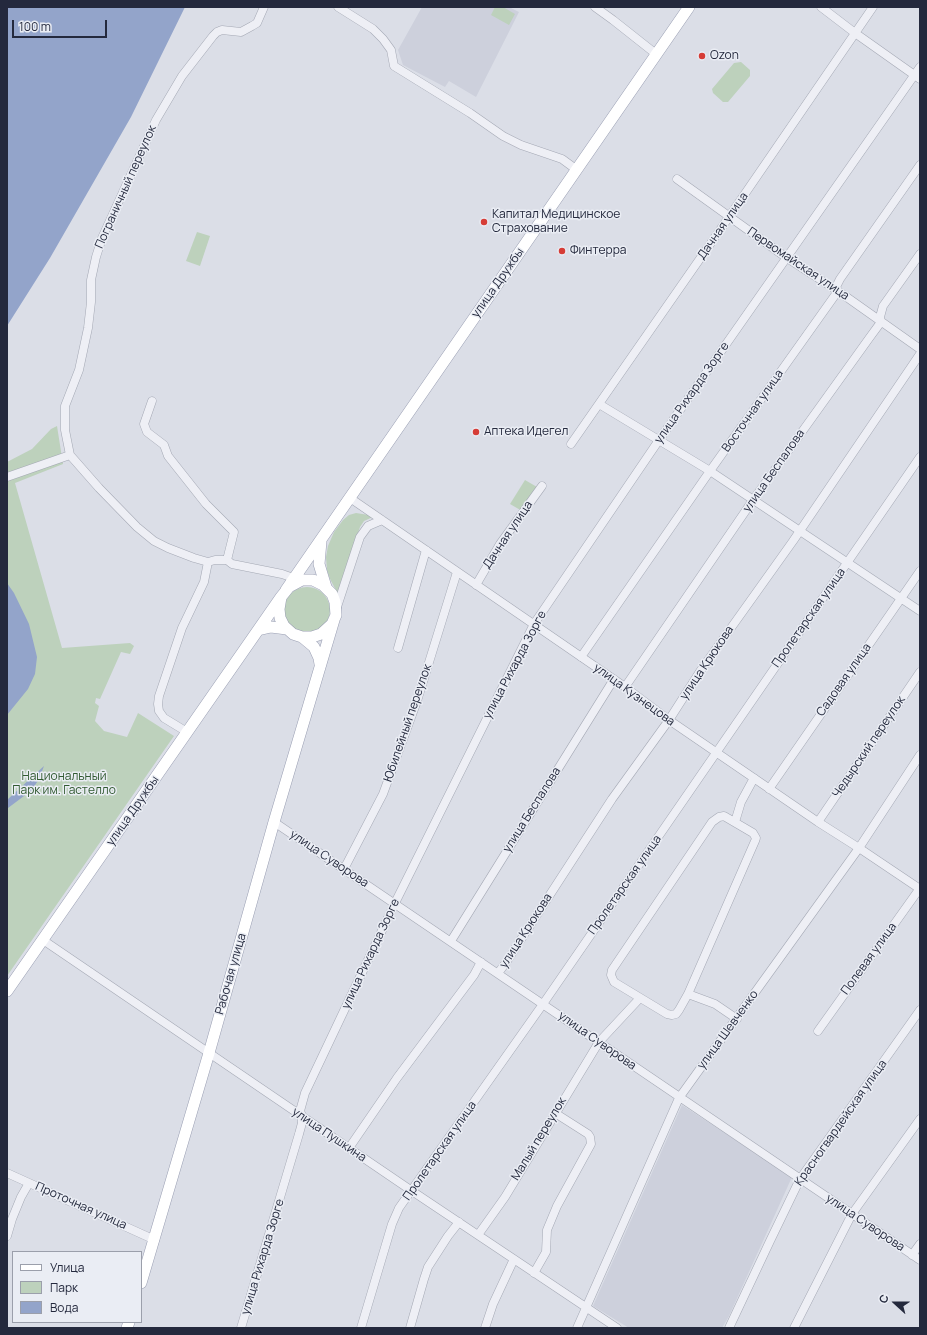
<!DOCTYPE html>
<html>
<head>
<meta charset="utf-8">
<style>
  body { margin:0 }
  #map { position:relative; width:927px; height:1335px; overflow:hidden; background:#dbdee7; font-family:Manrope,sans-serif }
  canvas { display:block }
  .frame { position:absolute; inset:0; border:8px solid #24293d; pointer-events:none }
  .legend { position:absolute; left:12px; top:1251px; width:130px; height:72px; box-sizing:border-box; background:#eaedf4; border:1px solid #9b9fab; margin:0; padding:5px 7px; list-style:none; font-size:12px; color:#24293d }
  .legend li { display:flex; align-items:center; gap:8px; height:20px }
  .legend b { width:20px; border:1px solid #9b9fab }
  .north { position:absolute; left:875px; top:1283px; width:40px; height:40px; -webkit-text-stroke:3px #eaedf4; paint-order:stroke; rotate:291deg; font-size:11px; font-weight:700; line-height:16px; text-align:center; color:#24293d }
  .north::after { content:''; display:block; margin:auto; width:14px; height:18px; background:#24293d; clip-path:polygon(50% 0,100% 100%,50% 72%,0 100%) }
  .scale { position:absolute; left:12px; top:20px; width:95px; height:18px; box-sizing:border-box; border:2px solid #24293d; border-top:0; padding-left:5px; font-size:12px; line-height:14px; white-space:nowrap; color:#24293d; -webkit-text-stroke:3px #eaedf4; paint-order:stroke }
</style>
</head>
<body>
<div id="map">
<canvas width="927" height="1335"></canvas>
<div class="frame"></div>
<ul class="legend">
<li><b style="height:5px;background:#fff"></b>Улица</li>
<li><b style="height:11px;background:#bdd1bc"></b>Парк</li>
<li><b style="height:11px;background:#93a4ca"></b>Вода</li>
</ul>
<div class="north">С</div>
<div class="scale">100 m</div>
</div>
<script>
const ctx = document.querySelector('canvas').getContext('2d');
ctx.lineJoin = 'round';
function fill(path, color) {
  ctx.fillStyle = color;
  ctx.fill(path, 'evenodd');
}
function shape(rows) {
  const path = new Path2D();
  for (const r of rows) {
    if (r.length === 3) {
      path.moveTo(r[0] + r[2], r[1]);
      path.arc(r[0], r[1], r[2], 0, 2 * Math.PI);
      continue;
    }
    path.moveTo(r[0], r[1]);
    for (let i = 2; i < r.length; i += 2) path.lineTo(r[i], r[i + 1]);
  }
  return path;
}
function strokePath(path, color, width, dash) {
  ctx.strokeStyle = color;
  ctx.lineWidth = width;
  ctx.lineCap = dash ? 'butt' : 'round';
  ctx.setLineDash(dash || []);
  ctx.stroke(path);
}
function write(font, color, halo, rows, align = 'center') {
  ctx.font = font + ' Manrope,sans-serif';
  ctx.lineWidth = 3;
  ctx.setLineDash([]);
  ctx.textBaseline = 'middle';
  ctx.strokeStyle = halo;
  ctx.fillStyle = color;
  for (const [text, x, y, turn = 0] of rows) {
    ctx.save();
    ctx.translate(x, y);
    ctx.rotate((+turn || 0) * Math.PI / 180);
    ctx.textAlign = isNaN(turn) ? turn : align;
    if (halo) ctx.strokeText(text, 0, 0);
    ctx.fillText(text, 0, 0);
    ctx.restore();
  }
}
fill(shape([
  [422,7,509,7,519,12,476,97,449,81,445,87,403,65,398,50],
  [682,1105,792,1177,729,1316,722,1328,629,1328,593,1306]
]), '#cdd0dc');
fill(shape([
  [495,7,503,7,515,14,509,25,491,15],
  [741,62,750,70,750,76,728,102,723,102,713,93,712,89,734,63],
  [197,232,210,236,200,266,186,261],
  [57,426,63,464,15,483,62,648,130,643,134,646,130,654,121,652,100,699,96,698,95,703,99,706,95,721,104,731,127,737,138,713,174,736,7,976,7,462,32,449,51,429],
  [525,480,537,487,522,511,510,504],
  [356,513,375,516,364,521,360,527,338,594,330,579,327,570,326,557,328,546,334,532,343,520,349,515],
  [307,610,23]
]), '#bdd1bc');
fill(shape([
  [7,7,185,7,131,117,50,258,7,326],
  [7,583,14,593,29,624,37,657,35,674,28,689,7,715],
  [44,766,39,779,32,790,8,808,7,810,7,800]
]), '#93a4ca');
const minor = shape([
  [338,7,373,29,383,39,391,50,394,66,470,113,503,136,521,145,562,159,577,170],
  [595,7,613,20,656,54],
  [821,7,855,33,920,79],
  [677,179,787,258,838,291,920,349],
  [152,401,144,424,147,432,164,445,168,456,206,504,234,532,227,560],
  [599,404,710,471,920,611],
  [571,444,729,217,873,7],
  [7,477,70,455],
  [350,498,625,687,669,720,818,822,859,848,920,889],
  [227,560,215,560,208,562,194,558,168,548,154,541,137,527,99,488,70,455,65,430,65,406,79,370,88,328,91,302,91,280,96,257,102,238,156,120,182,76,213,36,217,32,222,30,241,32,252,26,257,23,264,7],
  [227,560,232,564,282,574,299,580],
  [476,585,500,544,542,486],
  [336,610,360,537,368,526,382,520],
  [398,648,426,550],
  [581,657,710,471,838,291,836,287,840,279,920,165],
  [625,687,753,500,870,337,881,322,880,317,883,306,920,254],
  [187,732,164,718,159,711,158,704,159,696,182,628,204,582,208,562],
  [769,789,920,571],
  [274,822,920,1260],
  [735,822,741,802,754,778],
  [818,822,920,672],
  [344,869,383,794,417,701,457,572],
  [43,940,412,1191,617,1328],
  [451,941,614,679],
  [498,973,505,964,612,799,669,720,701,670,793,541,920,354],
  [688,994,679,1010,676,1014,672,1015,667,1014,614,982,611,975,612,970,712,822,719,817,724,816,753,833,756,838,755,841,688,994,715,1004,737,1019],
  [818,1031,920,888],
  [349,1148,397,1078,474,975,481,962],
  [7,1173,155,1240],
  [478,1235,505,1197,599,1042,640,998],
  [7,1236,12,1219,21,1197,29,1183],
  [912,1255,920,1244],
  [534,1273,546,1252,547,1230,557,1206,591,1144,590,1137,588,1134,555,1113],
  [241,1328,299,1134,302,1123,302,1116,300,1111,305,1093,395,903,534,624,659,440,920,67],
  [361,1328,392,1224,399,1208,543,1004,920,457],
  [410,1328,424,1279,428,1267,448,1236,459,1222],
  [485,1328,493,1304,514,1259],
  [577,1328,679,1098,859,848,920,755],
  [729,1328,770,1241,800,1179,920,1010],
  [794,1328,852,1214,920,1119]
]);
const major = shape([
  [321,541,319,564,326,587],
  [286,590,689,7],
  [258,630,271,627,287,629],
  [302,637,312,637,321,634,332,624,336,615,335,602,332,594,323,585,313,580,302,580,289,587,281,597,279,609,280,618,284,626,293,634,302,637,314,647,319,658,320,664],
  [7,991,281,597],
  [141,1283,209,1053,274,822,334,620],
  [127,1328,129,1322]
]);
strokePath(minor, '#a4a8b4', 9);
strokePath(major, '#9a9fb3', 12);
strokePath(minor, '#eeeff5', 8);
strokePath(major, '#fff', 11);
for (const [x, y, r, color] of [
  [702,56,4,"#d63c36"],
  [484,222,4,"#d63c36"],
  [562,251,4,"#d63c36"],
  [476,432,4,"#d63c36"]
]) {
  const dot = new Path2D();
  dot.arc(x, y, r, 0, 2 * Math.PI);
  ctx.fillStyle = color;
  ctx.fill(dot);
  strokePath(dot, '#eaedf4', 1.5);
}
write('12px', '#24293d', '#eaedf4', [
  ["Ozon",710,56],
  ["Капитал Медицинское",492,215],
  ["Страхование",492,229],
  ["Финтерра",570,251],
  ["Аптека Идегел",484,432]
], 'left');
write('12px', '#24293d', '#eaedf4', [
  ["Пограничный переулок",126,187,-66],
  ["Дачная улица",723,226,-55],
  ["Первомайская улица",798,264,34],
  ["улица Дружбы",498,283,-55],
  ["улица Рихарда Зорге",692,393,-55],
  ["Восточная улица",753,411,-55],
  ["улица Беспалова",774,471,-55],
  ["Дачная улица",508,535,-56],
  ["Пролетарская улица",809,618,-55],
  ["улица Крюкова",707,663,-56],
  ["улица Рихарда Зорге",515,665,-62],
  ["Садовая улица",844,680,-55],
  ["улица Кузнецова",634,695,36],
  ["Юбилейный переулок",408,723,-71],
  ["Чедырский переулок",869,747,-56],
  ["улица Беспалова",532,810,-58],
  ["улица Дружбы",133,811,-55],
  ["улица Суворова",329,859,34],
  ["Пролетарская улица",625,885,-55],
  ["улица Крюкова",526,931,-57],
  ["улица Рихарда Зорге",371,954,-65],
  ["Полевая улица",869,959,-54],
  ["Рабочая улица",231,974,-74],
  ["улица Шевченко",728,1030,-54],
  ["улица Суворова",597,1041,35],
  ["Красногвардейская улица",841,1123,-55],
  ["улица Пушкина",329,1135,34],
  ["Малый переулок",539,1139,-59],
  ["Пролетарская улица",440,1151,-55],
  ["Проточная улица",81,1206,24],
  ["улица Суворова",865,1223,34],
  ["улица Рихарда Зорге",263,1257,-73]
]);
write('12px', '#315a31', '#eaedf4', [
  ["Национальный",64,777],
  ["Парк им. Гастелло",64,791]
]);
</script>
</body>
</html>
